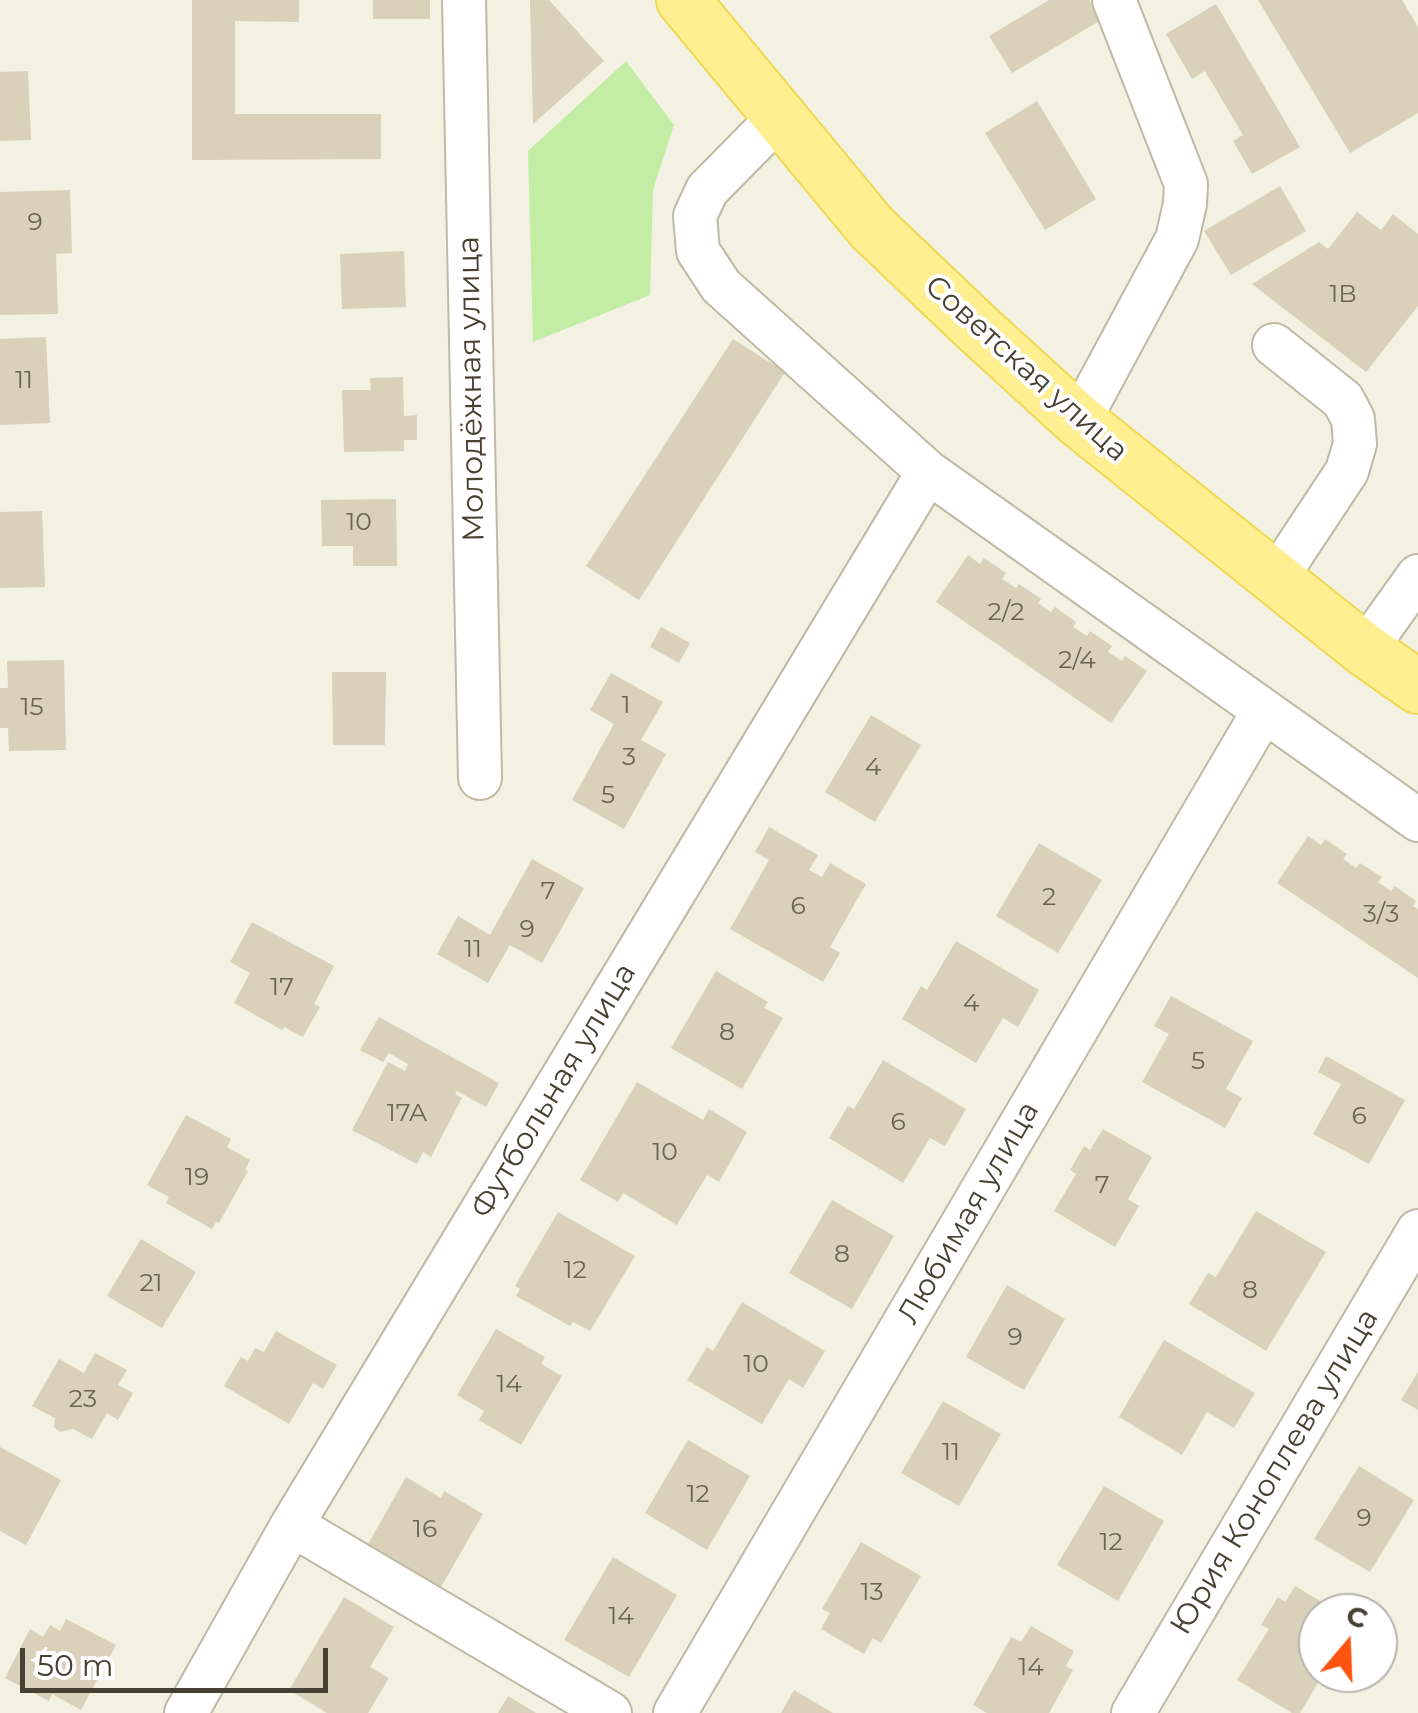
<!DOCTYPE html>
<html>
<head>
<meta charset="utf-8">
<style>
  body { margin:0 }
  #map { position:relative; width:1418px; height:1713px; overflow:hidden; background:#f3f1e2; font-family:Montserrat,sans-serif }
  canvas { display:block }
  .north { position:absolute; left:1298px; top:1593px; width:100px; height:100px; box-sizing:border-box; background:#fff; border:2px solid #b5b3ad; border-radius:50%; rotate:19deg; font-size:28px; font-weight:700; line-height:40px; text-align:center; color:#464132 }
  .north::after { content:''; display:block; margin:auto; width:35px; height:45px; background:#ff530e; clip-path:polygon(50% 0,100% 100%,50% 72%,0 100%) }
  .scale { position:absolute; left:20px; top:1648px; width:308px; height:45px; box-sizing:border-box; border:5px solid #464132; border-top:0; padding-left:12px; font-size:30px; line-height:35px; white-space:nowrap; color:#464132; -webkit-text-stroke:8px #fff; paint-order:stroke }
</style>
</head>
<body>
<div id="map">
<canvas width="1418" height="1713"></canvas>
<div class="north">С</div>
<div class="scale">50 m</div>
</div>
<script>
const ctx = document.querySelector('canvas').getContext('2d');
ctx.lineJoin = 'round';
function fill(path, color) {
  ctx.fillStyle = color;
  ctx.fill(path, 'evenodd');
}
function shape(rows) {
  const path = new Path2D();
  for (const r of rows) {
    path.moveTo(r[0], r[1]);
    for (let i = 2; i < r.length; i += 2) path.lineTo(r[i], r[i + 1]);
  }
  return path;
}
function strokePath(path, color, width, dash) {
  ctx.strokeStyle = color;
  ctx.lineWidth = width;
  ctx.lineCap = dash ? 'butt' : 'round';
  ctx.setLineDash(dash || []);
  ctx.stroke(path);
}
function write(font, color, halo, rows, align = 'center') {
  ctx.font = font + ' Montserrat,sans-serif';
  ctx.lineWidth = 8;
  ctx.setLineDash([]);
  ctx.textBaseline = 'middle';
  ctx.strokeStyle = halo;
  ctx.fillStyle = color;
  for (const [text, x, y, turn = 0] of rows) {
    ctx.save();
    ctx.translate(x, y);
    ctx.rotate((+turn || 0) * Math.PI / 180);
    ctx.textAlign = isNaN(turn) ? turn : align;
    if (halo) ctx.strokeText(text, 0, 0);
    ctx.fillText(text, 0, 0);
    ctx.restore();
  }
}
fill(shape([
  [626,61,674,125,653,190,650,295,533,342,528,151]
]), '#c3eda5');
fill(shape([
  [192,0,299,0,299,22,235,21,235,114,381,114,381,159,192,160],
  [373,0,430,0,430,19,373,19],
  [530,0,549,0,604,61,533,124],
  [1049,0,1089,0,1101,20,1012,73,989,36],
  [1258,0,1402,0,1418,27,1418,113,1350,153],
  [1216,4,1300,147,1252,174,1233,141,1243,135,1205,71,1192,79,1166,34],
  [28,71,31,140,0,141,0,72],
  [1037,101,1096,199,1045,230,985,133],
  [1280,186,1306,231,1231,275,1204,231],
  [70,190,72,253,56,254,58,314,0,315,0,192],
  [1357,212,1381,230,1393,214,1418,234,1418,306,1366,372,1252,284,1319,242,1328,249],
  [404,251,406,307,342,309,340,254],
  [46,337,50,423,0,425,0,339],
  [733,339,785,372,639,600,586,566],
  [403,377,404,416,417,415,417,440,404,440,404,451,344,452,342,390,371,390,370,378],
  [396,499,397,566,353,566,353,546,322,546,321,500],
  [42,511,45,587,0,588,0,512],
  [968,555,980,564,984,558,1006,573,1002,579,1016,588,1019,584,1041,599,1038,603,1051,612,1055,607,1076,622,1073,627,1087,636,1090,631,1112,646,1108,652,1122,661,1125,656,1147,671,1111,723,936,602],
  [661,627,690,643,679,663,650,647],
  [64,660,66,750,9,751,8,728,0,728,0,688,8,688,7,661],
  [332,672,386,672,385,745,333,745],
  [611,673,663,702,641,740,666,754,624,829,572,800,614,724,590,710],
  [871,715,921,745,875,822,825,792],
  [769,827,818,855,809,870,822,877,830,863,866,884,830,947,840,953,823,982,730,929,769,860,755,852],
  [1308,836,1321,845,1325,839,1347,854,1343,859,1356,868,1360,863,1382,877,1378,882,1391,891,1395,886,1416,901,1413,906,1418,909,1418,978,1277,883],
  [1039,843,1102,880,1058,953,996,916],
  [532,859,584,888,542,963,510,945,488,983,437,954,458,916,490,935],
  [252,922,334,966,314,1004,320,1007,303,1037,284,1027,282,1030,234,1003,250,973,230,962],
  [956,941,1039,990,1018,1027,1003,1018,976,1063,902,1019,921,986,927,990],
  [716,971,768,1002,764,1008,783,1018,742,1089,671,1048],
  [1171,996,1253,1041,1226,1089,1242,1098,1225,1128,1142,1082,1169,1034,1154,1026],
  [379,1017,499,1083,486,1107,457,1091,455,1094,462,1098,431,1157,423,1152,417,1164,352,1130,388,1062,405,1071,408,1064,389,1053,383,1062,360,1050],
  [1326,1056,1405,1100,1369,1164,1313,1134,1341,1084,1318,1072],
  [883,1060,966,1109,945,1146,930,1138,903,1183,829,1138,848,1106,854,1109],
  [637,1082,703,1120,709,1109,747,1132,719,1182,707,1175,677,1225,623,1193,618,1202,580,1180],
  [186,1115,231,1139,227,1147,250,1160,245,1170,248,1171,219,1223,216,1222,212,1229,166,1203,169,1197,147,1185],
  [1103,1129,1152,1157,1128,1199,1139,1206,1115,1247,1054,1211,1076,1174,1070,1170,1084,1146,1090,1150],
  [832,1200,894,1236,852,1309,789,1273],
  [1256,1211,1326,1252,1266,1351,1189,1304,1208,1273,1216,1277],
  [558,1212,635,1256,590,1331,573,1322,570,1326,516,1296,520,1289,515,1286],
  [141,1239,196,1272,162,1328,107,1296],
  [1007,1285,1065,1319,1024,1390,966,1357],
  [742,1302,825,1351,803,1388,789,1379,762,1424,687,1380,707,1347,713,1351],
  [496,1329,545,1357,541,1364,562,1376,521,1445,479,1420,484,1411,457,1395],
  [276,1331,337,1365,323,1389,313,1383,289,1424,224,1386,241,1357,248,1361,255,1348,264,1352],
  [1164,1340,1255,1393,1234,1428,1207,1412,1182,1455,1119,1417],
  [95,1353,127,1370,118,1385,133,1393,118,1420,107,1413,92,1439,73,1429,60,1432,54,1427,55,1418,32,1406,59,1359,84,1373],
  [1418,1372,1418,1410,1401,1400],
  [943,1401,1001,1434,959,1506,901,1473],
  [688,1440,750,1476,707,1550,645,1513],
  [0,1447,61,1480,26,1545,0,1531],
  [1359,1466,1414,1500,1370,1572,1314,1539],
  [406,1477,441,1498,444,1491,483,1514,441,1587,367,1546],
  [1104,1486,1164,1521,1118,1601,1057,1565],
  [861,1542,921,1576,881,1643,873,1638,864,1654,821,1629,830,1613,822,1609],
  [613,1557,677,1595,629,1677,564,1640],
  [1295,1586,1340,1613,1318,1613,1318,1673,1324,1673,1300,1713,1292,1713,1237,1680,1269,1629,1261,1625,1278,1597,1285,1602],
  [344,1597,394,1627,370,1667,389,1678,368,1713,327,1713,289,1690],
  [66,1619,116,1645,81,1710,52,1694,49,1701,5,1678,30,1629,43,1637,50,1625,60,1631],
  [1031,1626,1074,1651,1066,1666,1073,1670,1049,1713,987,1713,973,1705,1011,1637,1021,1642],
  [794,1690,833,1713,781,1713],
  [508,1696,536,1713,498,1713]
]), '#d9d1b9');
const minor = shape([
  [464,0,480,778],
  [779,117,707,190,695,216,698,251,721,286,928,472,1418,820],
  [1274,345,1343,400,1353,419,1355,444,1347,471,1275,580],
  [1079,421,1177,239,1185,204,1186,184,1114,0],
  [1365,650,1418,576],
  [292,1525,610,1713],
  [186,1713,292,1525,928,472],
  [675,1713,1263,712],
  [1133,1713,1418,1231]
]);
const major = shape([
  [683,0,872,228,976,327,1079,421,1365,650,1418,687]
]);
strokePath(minor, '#c0baa4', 46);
strokePath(major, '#f1d852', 56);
strokePath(minor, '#fff', 42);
strokePath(major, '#ffef90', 52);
write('25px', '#6b6554', null, [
  ["9",35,223],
  ["1В",1343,295],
  ["11",24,381],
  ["10",359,523],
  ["2/2",1006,613],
  ["2/4",1077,661],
  ["1",626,706],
  ["15",32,708],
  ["3",629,758],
  ["4",873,768],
  ["5",608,796],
  ["7",548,892],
  ["2",1049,898],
  ["6",798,907],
  ["3/3",1381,915],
  ["9",527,930],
  ["11",473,950],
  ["17",282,988],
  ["4",971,1004],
  ["8",727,1033],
  ["5",1198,1062],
  ["17А",407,1114],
  ["6",1359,1117],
  ["6",898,1123],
  ["10",665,1153],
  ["19",197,1178],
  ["7",1102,1186],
  ["8",842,1255],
  ["12",575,1271],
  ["21",151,1284],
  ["8",1250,1291],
  ["9",1015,1338],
  ["10",756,1365],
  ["14",509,1385],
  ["23",83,1400],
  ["11",951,1453],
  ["12",698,1495],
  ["9",1364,1519],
  ["16",425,1530],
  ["12",1111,1543],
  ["13",872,1593],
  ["14",621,1617],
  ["14",1031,1668]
]);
write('30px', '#464132', '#fff', [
  ["Советская улица",1026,369,42],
  ["Молодёжная улица",472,389,-91],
  ["Футбольная улица",554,1091,-59],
  ["Любимая улица",969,1213,-60],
  ["Юрия Коноплева улица",1275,1472,-59]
]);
</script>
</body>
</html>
